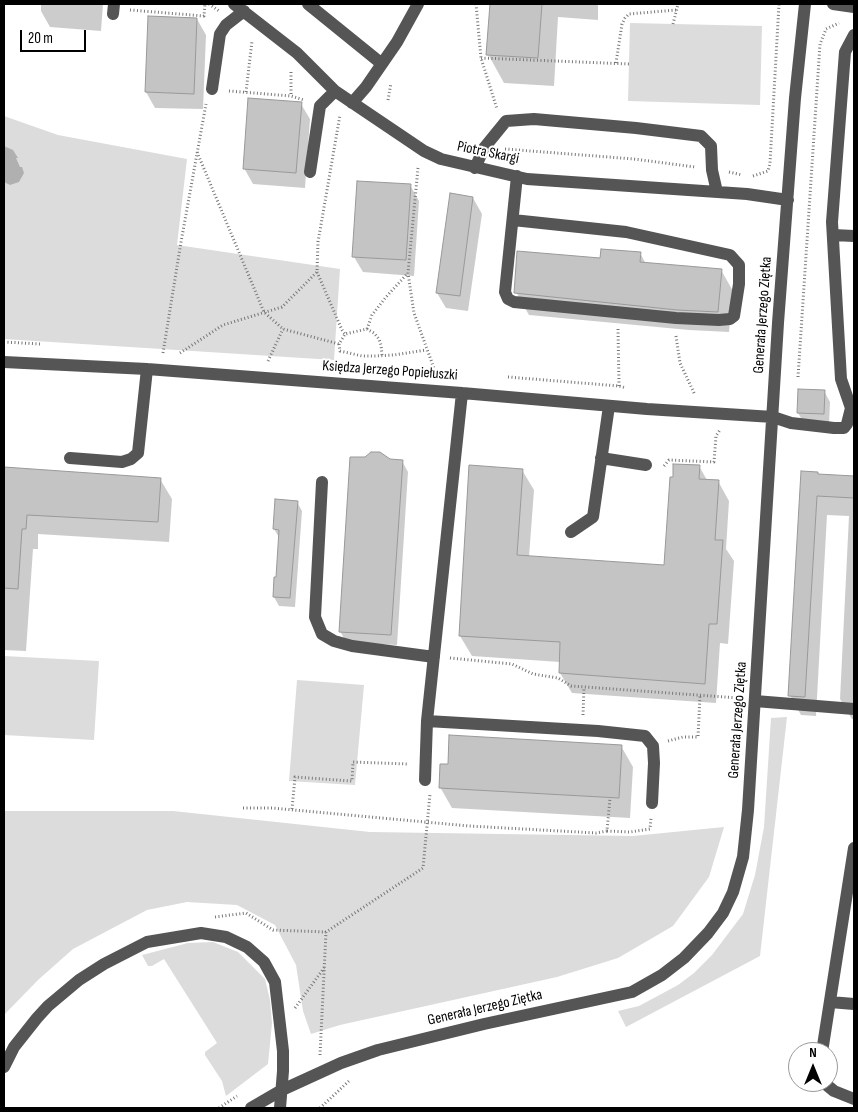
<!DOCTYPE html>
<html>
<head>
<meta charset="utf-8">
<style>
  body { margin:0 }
  #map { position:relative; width:858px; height:1112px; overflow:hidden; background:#fff; font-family:"Sofia Sans Condensed",sans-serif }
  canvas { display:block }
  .frame { position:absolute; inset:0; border:5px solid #000; pointer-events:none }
  .north { position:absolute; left:788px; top:1042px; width:50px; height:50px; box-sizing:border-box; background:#fff; border:1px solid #999; border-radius:50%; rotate:0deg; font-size:14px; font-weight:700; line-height:20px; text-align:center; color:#000 }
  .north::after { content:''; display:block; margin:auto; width:18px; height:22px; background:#000; clip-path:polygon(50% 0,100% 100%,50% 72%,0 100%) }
  .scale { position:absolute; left:20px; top:30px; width:66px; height:22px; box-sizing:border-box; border:2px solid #000; border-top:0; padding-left:6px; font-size:15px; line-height:18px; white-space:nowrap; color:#000; -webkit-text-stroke:4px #fff; paint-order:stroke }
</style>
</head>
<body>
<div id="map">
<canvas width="858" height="1112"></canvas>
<div class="frame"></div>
<div class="north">N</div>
<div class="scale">20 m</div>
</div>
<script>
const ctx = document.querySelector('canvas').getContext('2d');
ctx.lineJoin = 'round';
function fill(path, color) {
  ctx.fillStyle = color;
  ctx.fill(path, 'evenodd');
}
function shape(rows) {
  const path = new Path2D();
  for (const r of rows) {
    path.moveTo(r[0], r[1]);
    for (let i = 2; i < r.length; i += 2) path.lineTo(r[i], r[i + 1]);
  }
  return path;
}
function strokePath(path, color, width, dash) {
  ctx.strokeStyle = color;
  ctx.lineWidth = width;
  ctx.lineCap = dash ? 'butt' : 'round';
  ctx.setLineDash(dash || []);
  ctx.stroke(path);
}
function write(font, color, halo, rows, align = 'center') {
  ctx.font = font + ' "Sofia Sans Condensed",sans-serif';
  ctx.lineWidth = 4;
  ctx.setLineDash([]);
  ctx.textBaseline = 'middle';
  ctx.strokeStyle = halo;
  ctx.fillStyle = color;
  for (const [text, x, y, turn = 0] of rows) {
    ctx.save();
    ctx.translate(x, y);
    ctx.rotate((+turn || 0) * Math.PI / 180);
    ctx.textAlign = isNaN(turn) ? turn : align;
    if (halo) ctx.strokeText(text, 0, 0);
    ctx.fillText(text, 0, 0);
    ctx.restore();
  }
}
fill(shape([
  [630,23,762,26,760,105,628,101],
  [4,116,58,135,187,159,177,245,340,269,334,360,4,339],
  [4,656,99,661,94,740,4,735],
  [297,680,364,685,355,785,289,781],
  [787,717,760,956,626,1027,618,1011,639,1006,678,985,694,973,712,955,743,914,755,875,764,827,771,718],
  [4,811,173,811,370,832,633,836,724,827,709,877,673,926,618,958,557,977,340,1025,311,1034,303,1011,296,965,275,925,237,905,187,902,147,910,73,949,38,980,4,1015],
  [213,942,238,952,265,979,270,1000,272,1023,268,1064,226,1096,222,1081,205,1055,205,1052,217,1043,164,959,152,966,148,966,142,955,188,943]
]), '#dcdcdc');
fill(shape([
  [41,4,103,4,101,31,50,27,41,11],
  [491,4,598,4,598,20,558,17,554,86,504,83,488,54],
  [197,19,206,35,203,109,155,108,146,92],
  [301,104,310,119,305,188,253,184,244,168],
  [4,146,13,150,18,158,16,158,20,167,22,167,24,173,19,182,10,185,4,182],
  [410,185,419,201,414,276,363,272,354,257],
  [473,198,482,214,468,311,446,308,437,293],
  [640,253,646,264,721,270,733,291,729,332,689,330,529,315,515,290,602,260],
  [824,391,830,402,829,425,804,423,798,413],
  [389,460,402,461,408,472,397,645,346,642,340,631],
  [699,466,707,480,718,481,729,501,726,549,734,561,728,644,720,643,716,703,572,693,560,673,560,662,472,656,460,636,522,470,534,490,529,557,665,567],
  [4,469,160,479,172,499,169,542,38,534,38,549,33,549,26,651,4,650],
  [818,476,854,477,854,719,852,719,840,699,849,516,827,515,816,716,801,715,790,695],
  [297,502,302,511,295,607,279,606,274,597,275,578,277,579,280,539,274,529],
  [621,746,633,767,630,818,452,808,440,787]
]), '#0003');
const building = shape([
  [490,4,542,4,538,58,486,55,490,4],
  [148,16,197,18,194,94,145,92,148,16],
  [248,98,302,102,296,173,243,169,248,98],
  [357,181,411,184,406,260,352,257,357,181],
  [450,193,473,197,460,296,436,293,450,193],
  [601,249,641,252,640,262,722,269,718,312,677,310,514,293,517,251,600,258,601,249],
  [798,389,825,390,824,414,797,413,798,389],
  [371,452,380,452,390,459,403,460,391,635,339,632,350,457,365,457,371,452],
  [673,464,700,465,699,479,719,480,715,540,723,540,717,624,709,624,705,684,559,673,560,642,459,636,469,465,523,469,517,555,664,565,670,477,673,477,673,464],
  [4,467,161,478,158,522,27,515,26,529,22,529,18,589,4,588,4,467],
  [801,471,818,472,818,474,854,476,854,498,817,496,805,697,788,696,801,471],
  [275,499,298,501,290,598,273,597,274,577,276,577,279,530,273,529,275,499],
  [449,735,622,745,619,798,439,788,440,764,448,764,449,735]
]);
fill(building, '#c4c4c4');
strokePath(building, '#999', 1);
strokePath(shape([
  [209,4,219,11],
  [476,4,481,58,497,109],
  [130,10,204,16,205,4],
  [673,24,678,4],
  [481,58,629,64],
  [616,63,622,24,625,18,629,14,676,10],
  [291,72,291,96],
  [229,91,291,96,304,100],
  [246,92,252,41],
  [388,100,391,83],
  [505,149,634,159,695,167],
  [197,152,264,312,283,329,339,344],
  [418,168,408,273,414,313,436,374],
  [729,172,742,175],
  [753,176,768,171,770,163,779,4],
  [317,272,342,330,345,334],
  [367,329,372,315,386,297,407,274],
  [618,329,619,386],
  [676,336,680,363,695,395],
  [4,342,41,344],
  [163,353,181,242,206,104],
  [180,353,223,325,282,307,317,272,318,242,340,115],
  [382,355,381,345,379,339,374,333,367,329,345,334,339,344,340,351,362,356,374,356,394,355,426,350],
  [268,361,283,329],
  [508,377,619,386,626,388],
  [798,377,820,44,826,29,839,23],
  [664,466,669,460,714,462,716,436,720,430],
  [450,658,512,664,533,674,558,678,571,686,738,698],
  [583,715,584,687],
  [668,741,683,737,698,737,700,696],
  [243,808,272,808,469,826,596,833,607,831,610,798],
  [292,809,295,777,352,781,353,762,408,764],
  [607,831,630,832,650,829,651,818],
  [215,917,246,913,273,930,326,932],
  [295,1008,324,968],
  [320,1055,326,932,423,868,430,794],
  [219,1108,237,1096],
  [320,1108,350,1080]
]), '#777', 3, [1, 2.5]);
strokePath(shape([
  [234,4,297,53,335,91,424,151,441,159,527,179,747,194,788,200],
  [308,4,382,64],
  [833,4,854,7],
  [113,14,114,4],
  [212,89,220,34,226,25,244,11],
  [352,103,366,87,397,42,418,4],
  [475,168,484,148,506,121,534,119,636,128,701,136,711,146,712,170,717,192],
  [310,172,320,106,335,91],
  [513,220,626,232,730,255,739,265,739,284,734,316,730,319,719,320,676,318,514,302,508,299,505,292,517,176],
  [833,235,854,236],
  [4,362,147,369,462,393,647,409,773,417,791,423,834,428,844,428,847,424,851,408,854,409],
  [851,408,841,379,832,222,845,52,854,35],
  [70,458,122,462,131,459,138,453,147,369],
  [601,458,646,465],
  [322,482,315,617,322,634,334,641,352,646,434,657],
  [571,532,593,517,609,406],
  [755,701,854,709],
  [427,721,598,731,645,736,653,746,654,763,652,803],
  [425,780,427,721,462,393],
  [830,1002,854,1004],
  [822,1052,854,848],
  [4,1067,14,1047,37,1018,48,1006,79,980,104,964,147,942,201,933,226,937,247,947,264,962,275,982,283,1051,283,1071,280,1108],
  [823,1082,834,1091,854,1099],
  [251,1108,282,1090,341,1063,378,1050,484,1024,632,992,662,975,684,958,708,933,723,913,733,892,743,857,748,810,778,323,795,98,805,4]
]), '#555', 12);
write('15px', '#000', '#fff', [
  ["Piotra Skargi",488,153,12],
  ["Generała Jerzego Ziętka",763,315,-86],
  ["Księdza Jerzego Popiełuszki",390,371,4],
  ["Generała Jerzego Ziętka",738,720,-86],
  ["Generała Jerzego Ziętka",485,1008,-13]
]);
</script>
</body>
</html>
